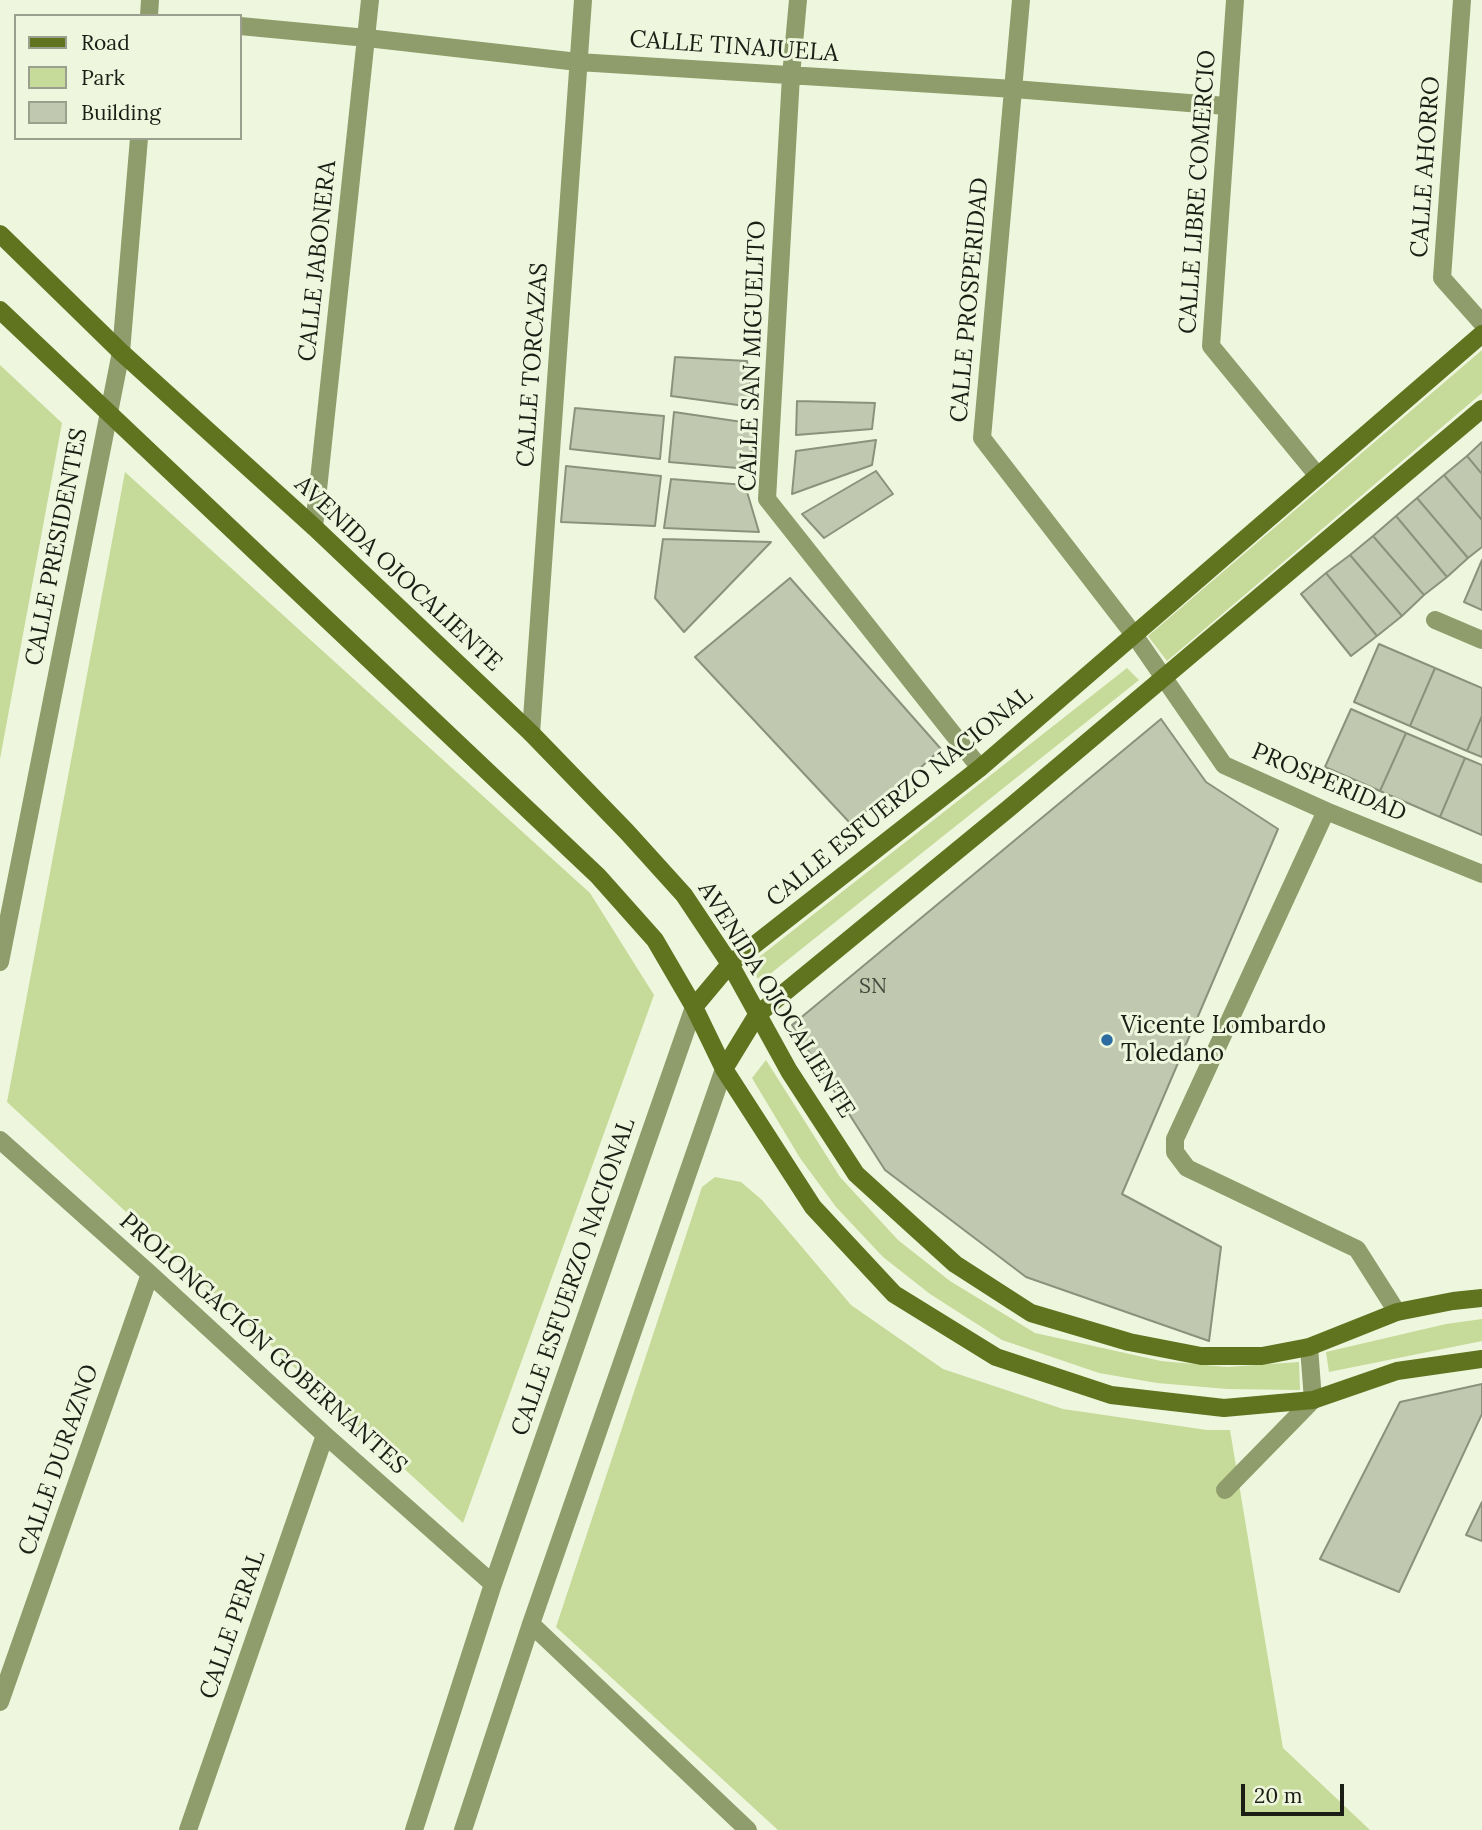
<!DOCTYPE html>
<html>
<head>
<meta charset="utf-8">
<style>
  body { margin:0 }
  #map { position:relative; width:1482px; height:1830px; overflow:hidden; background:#eef7dd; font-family:Lora,serif }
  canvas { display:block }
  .legend { position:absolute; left:14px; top:14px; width:228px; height:126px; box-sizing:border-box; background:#eef7dd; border:2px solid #9aa08d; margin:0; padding:9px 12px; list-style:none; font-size:21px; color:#1b1e15 }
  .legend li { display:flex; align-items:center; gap:14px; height:35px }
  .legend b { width:35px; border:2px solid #9aa08d }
  .scale { position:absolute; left:1241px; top:1784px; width:103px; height:32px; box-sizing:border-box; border:4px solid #1b1e15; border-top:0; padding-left:9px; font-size:21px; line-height:24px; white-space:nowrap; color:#1b1e15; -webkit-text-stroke:5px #eef7dd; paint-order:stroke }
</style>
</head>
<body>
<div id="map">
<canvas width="1482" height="1830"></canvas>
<ul class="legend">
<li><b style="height:9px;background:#607420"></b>Road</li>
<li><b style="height:19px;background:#c6da99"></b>Park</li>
<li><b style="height:19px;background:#c0c8b0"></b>Building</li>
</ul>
<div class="scale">20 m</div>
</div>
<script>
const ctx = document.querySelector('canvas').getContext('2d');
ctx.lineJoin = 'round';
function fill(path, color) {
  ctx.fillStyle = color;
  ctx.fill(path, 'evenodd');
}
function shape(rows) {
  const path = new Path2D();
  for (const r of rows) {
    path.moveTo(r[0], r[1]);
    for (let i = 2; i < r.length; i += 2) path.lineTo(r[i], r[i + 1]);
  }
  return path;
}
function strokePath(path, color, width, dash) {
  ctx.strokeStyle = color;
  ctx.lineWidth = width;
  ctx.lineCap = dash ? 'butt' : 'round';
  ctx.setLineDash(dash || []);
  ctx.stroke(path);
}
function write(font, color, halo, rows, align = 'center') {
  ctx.font = font + ' Lora,serif';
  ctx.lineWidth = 6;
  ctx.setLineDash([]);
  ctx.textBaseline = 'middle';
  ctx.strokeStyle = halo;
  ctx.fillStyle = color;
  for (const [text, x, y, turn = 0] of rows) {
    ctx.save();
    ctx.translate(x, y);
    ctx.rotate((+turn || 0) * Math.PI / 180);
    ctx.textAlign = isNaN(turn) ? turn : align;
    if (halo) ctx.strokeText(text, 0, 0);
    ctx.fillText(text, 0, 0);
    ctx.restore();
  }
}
fill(shape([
  [1482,350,1482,393,1167,661,1148,636],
  [0,365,62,423,0,759],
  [125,472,590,893,654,995,463,1523,7,1102],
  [1127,668,1139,680,760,982,749,965],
  [766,1060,840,1177,898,1240,950,1281,1035,1333,1161,1361,1227,1367,1299,1362,1300,1390,1227,1389,1157,1383,1099,1373,1002,1340,930,1294,883,1257,836,1207,800,1158,752,1078],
  [715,1177,741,1182,762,1200,851,1305,943,1369,1063,1409,1207,1430,1230,1430,1283,1748,1370,1830,778,1830,556,1627,702,1187],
  [1482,1319,1482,1341,1329,1372,1326,1352,1446,1324]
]), '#c6da99');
const building = shape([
  [675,357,747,361,753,407,671,396,675,357],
  [797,401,875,403,872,429,796,435,797,401],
  [575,408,664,416,660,459,570,449,575,408],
  [674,412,756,424,749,469,669,462,674,412],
  [876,440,872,465,792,494,796,451,876,440],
  [1482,442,1482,474,1467,456,1482,442],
  [1467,456,1482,474,1482,520,1444,475,1467,456],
  [566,466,661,476,655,526,561,522,566,466],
  [876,471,893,494,824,538,802,514,876,471],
  [1444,475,1482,520,1482,547,1468,558,1417,498,1444,475],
  [671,479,745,485,759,532,664,528,671,479],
  [1417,498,1468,558,1447,577,1396,516,1417,498],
  [1396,516,1447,577,1424,595,1373,536,1396,516],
  [1373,536,1424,595,1402,616,1350,555,1373,536],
  [663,539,771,542,684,632,655,598,663,539],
  [1350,555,1402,616,1377,636,1326,573,1350,555],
  [1482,560,1482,610,1464,602,1482,560],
  [1326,573,1377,636,1351,656,1301,594,1326,573],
  [790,578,941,749,896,790,850,823,695,657,790,578],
  [1379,644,1435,668,1410,726,1354,702,1379,644],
  [1435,668,1482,688,1482,716,1467,751,1410,726,1435,668],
  [1351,709,1406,733,1380,791,1325,767,1351,709],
  [1482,716,1482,757,1467,751,1482,716],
  [1161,719,1206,782,1278,829,1122,1194,1221,1247,1209,1341,1026,1277,885,1170,792,1025,1161,719],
  [1406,733,1465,758,1440,817,1380,791,1406,733],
  [1465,758,1482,765,1482,835,1440,817,1465,758],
  [1482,1384,1482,1414,1399,1592,1320,1559,1400,1402,1482,1384],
  [1482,1502,1482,1541,1466,1535,1482,1502]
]);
fill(building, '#c0c8b0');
strokePath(building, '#8a927b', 2);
strokePath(shape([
  [1225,1490,1313,1400,1309,1347]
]), '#8e9d6b', 18);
strokePath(shape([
  [798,0,791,76,767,499,980,768],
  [1021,0,982,438,1135,636,1224,765,1326,811,1482,874],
  [1235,0,1211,346,1318,476],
  [1462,0,1442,278,1482,323],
  [149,16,150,0],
  [240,26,367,38,578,62,1014,89,1226,106],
  [314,527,370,0],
  [1435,620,1482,640],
  [531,733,583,0],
  [1326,811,1175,1139,1175,1152,1187,1168,1357,1249,1397,1312],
  [0,962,121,352,139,138],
  [0,1140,150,1274,325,1435,493,1584],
  [531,1624,748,1830],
  [0,1702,150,1274],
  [188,1830,325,1435],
  [414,1830,493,1584,694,1007],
  [463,1830,531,1624,724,1069]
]), '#8e9d6b', 18);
strokePath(shape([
  [0,234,121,352,314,527,531,733,627,832,684,895,730,964,789,1071,856,1174,955,1264,1031,1313,1129,1342,1201,1356,1262,1356,1309,1347,1397,1312,1453,1301,1482,1298],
  [0,310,598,876,655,940,694,1007,724,1069,813,1207,894,1294,996,1357,1111,1395,1224,1408,1313,1400,1397,1371,1482,1359],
  [694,1007,730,964,980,768,1482,334],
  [724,1069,757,1015,1008,809,1482,409]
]), '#607420', 18);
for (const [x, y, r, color] of [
  [1107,1040,7,"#2c6ca2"]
]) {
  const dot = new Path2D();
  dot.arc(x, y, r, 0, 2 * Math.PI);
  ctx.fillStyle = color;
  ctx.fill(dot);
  strokePath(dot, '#eef7dd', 2.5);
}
write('21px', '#44483c', null, [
  ["SN",873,987]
]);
write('24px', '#1b1e15', '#eef7dd', [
  ["CALLE TINAJUELA",734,47,4],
  ["CALLE AHORRO",1426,167,-86],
  ["CALLE LIBRE COMERCIO",1198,192,-86],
  ["CALLE JABONERA",318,261,-84],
  ["CALLE PROSPERIDAD",970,300,-85],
  ["CALLE SAN MIGUELITO",753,356,-88],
  ["CALLE TORCAZAS",533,365,-86],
  ["CALLE PRESIDENTES",57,547,-79],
  ["AVENIDA OJOCALIENTE",398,574,43],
  ["PROSPERIDAD",1329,783,23],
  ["CALLE ESFUERZO NACIONAL",900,797,-39],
  ["AVENIDA OJOCALIENTE",776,1000,58],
  ["CALLE ESFUERZO NACIONAL",574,1277,-71],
  ["PROLONGACIÓN GOBERNANTES",263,1344,42],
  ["CALLE DURAZNO",59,1460,-71],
  ["CALLE PERAL",233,1625,-71]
]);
write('24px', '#1b1e15', '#eef7dd', [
  ["Vicente Lombardo",1121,1026],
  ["Toledano",1121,1054]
], 'left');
</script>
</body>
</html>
